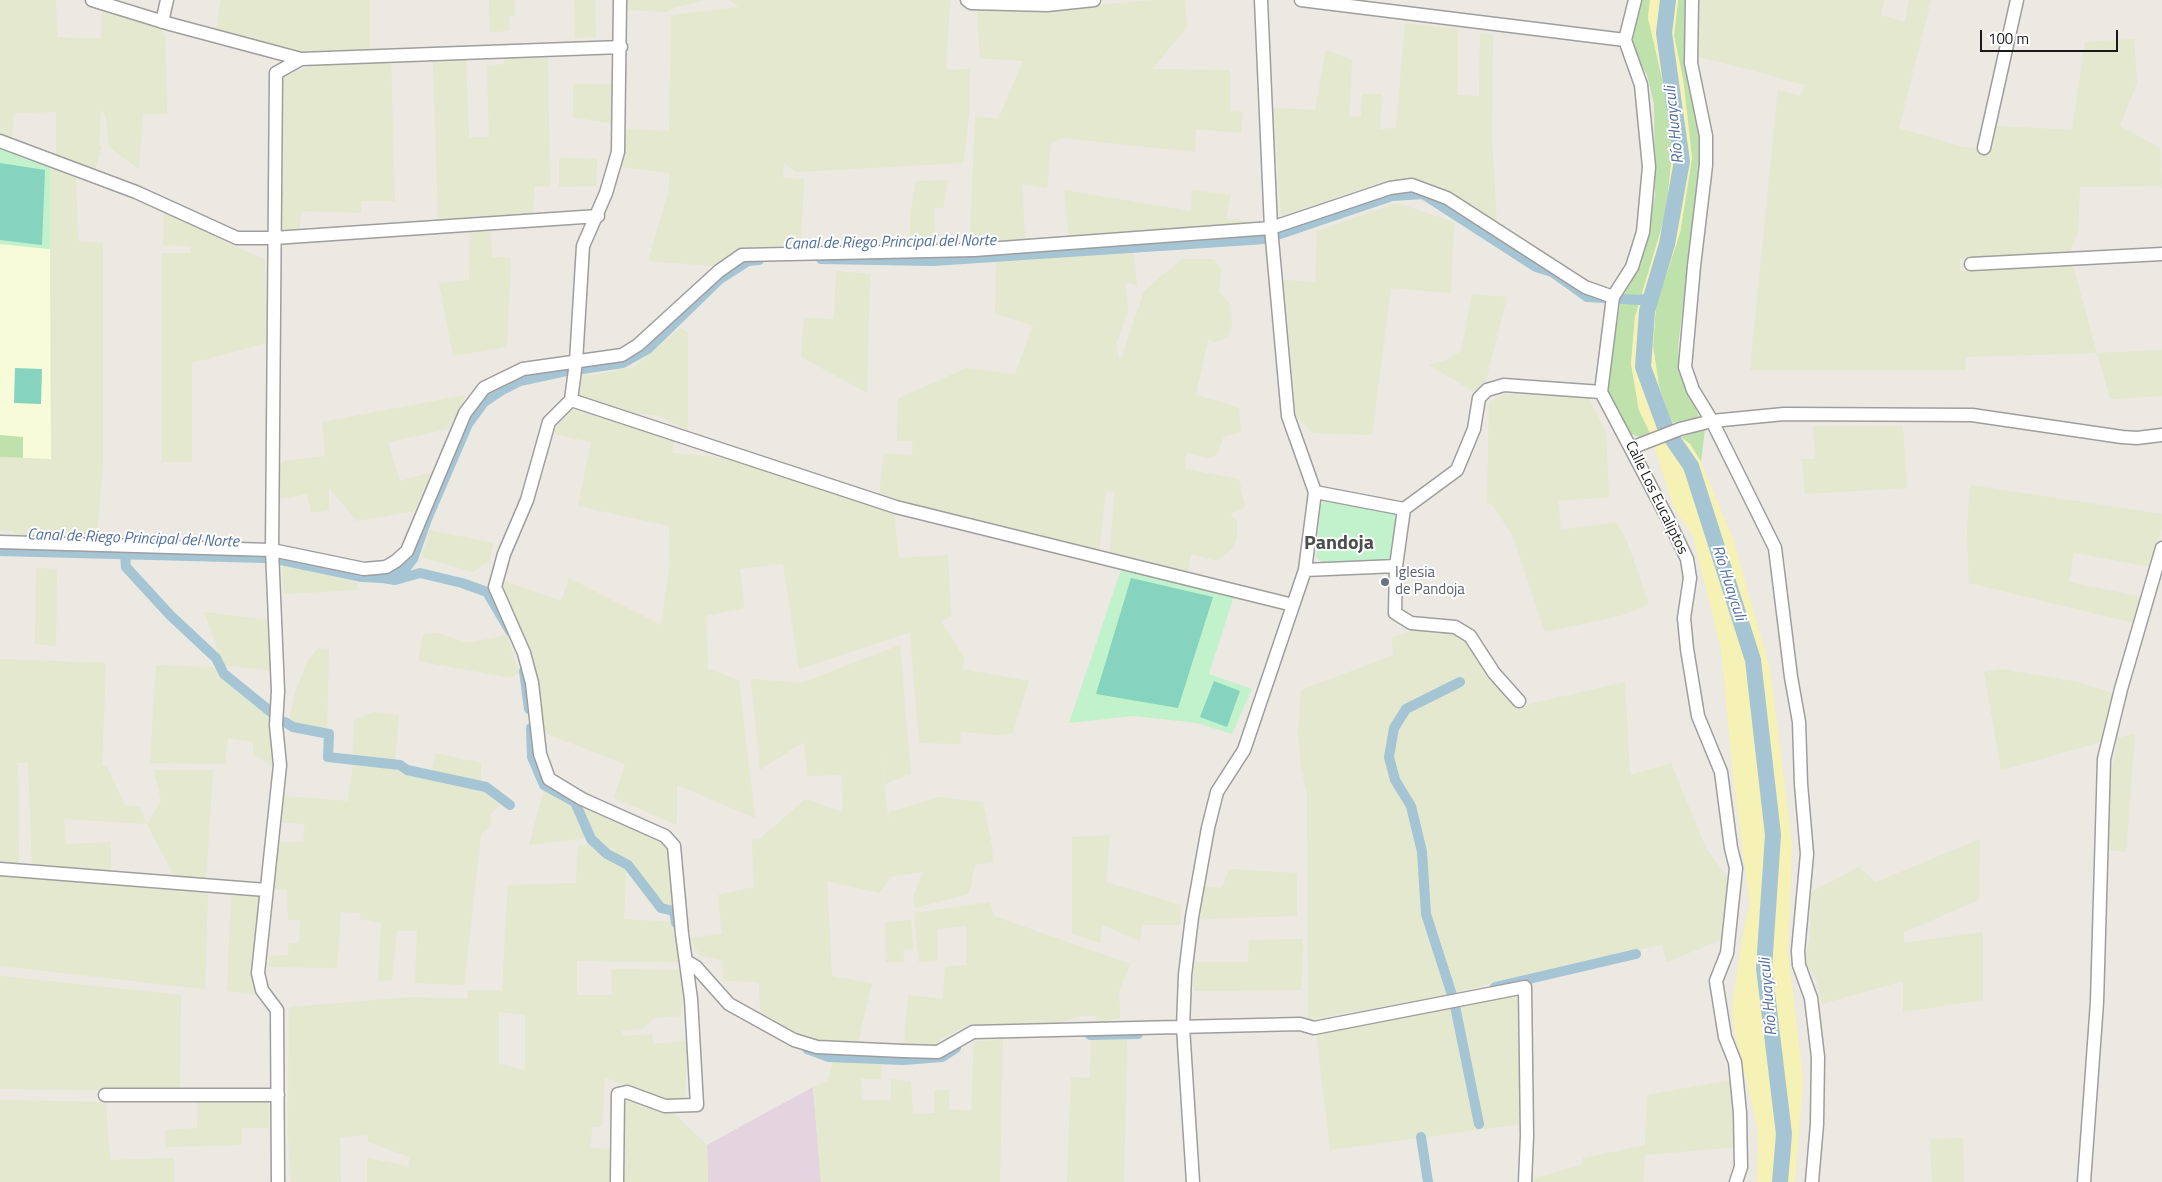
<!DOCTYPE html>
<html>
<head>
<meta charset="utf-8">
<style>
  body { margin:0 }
  #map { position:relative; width:2162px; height:1182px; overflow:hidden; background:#ebe9e1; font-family:"Titillium Web",sans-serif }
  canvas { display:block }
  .scale { position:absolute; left:1980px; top:30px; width:138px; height:22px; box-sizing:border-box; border:2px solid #1a1a1a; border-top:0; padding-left:6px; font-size:15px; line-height:18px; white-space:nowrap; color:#1a1a1a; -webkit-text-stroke:4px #fff; paint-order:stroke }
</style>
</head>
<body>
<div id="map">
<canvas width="2162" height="1182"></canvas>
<div class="scale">100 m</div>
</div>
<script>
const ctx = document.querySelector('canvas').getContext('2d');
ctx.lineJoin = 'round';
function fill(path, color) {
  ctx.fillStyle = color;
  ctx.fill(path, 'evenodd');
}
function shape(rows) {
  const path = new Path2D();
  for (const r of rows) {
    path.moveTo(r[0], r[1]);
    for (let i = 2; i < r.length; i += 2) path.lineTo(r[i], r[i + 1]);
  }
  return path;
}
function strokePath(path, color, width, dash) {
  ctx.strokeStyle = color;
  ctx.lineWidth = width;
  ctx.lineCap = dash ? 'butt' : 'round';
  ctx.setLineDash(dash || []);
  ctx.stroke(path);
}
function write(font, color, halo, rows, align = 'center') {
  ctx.font = font + ' "Titillium Web",sans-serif';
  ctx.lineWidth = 4;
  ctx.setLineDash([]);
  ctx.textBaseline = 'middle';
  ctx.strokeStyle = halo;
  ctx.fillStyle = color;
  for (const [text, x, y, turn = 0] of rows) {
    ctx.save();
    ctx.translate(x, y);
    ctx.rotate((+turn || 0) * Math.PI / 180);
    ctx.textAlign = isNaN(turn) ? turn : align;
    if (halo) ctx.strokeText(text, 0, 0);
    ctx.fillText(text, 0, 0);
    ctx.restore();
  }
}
fill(shape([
  [813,1087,821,1182,708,1182,707,1145]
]), '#e3d4df');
fill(shape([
  [0,244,50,249,51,460,0,457]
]), '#f7fbda');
fill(shape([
  [0,0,56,0,57,37,101,39,102,9,161,29,165,37,167,114,143,114,139,169,109,147,106,115,101,110,99,145,102,146,95,171,56,156,56,112,14,113,12,139,0,134],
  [221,0,370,0,370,50,302,52,216,31],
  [489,0,514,0,515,15,509,16,510,31,490,32],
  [574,0,595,0,596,37,575,38],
  [627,0,705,0,674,8,667,12,627,10],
  [729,0,950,0,946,70,970,69,970,109,963,163,795,172,784,162,783,178,804,179,801,244,743,249,712,266,648,261,669,189,669,173,621,167,626,129,669,131,671,15,739,7],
  [1156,0,1185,0,1187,27,1152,69,1230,70,1230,111,1243,112,1241,133,1196,129,1195,152,1062,138,1051,144,1047,188,1022,184,1025,239,972,243,970,238,975,116,998,119,1023,61,980,58,977,9,1050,9],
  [1699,0,1884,0,1881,15,1905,22,1909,0,1931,0,1899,128,1963,147,1993,149,1997,126,2072,130,2085,42,2134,39,2137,83,2120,126,2160,148,2162,189,2161,186,2080,187,2078,233,2070,251,1960,259,1960,271,2073,266,2097,353,2162,350,2162,396,2110,399,2097,353,1965,357,1966,370,1750,370,1778,90,1801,96,1804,85,1736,66,1698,57],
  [1405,23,1458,29,1458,95,1479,96,1480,33,1493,35,1492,141,1497,225,1412,179,1376,184,1281,216,1273,108,1315,110,1326,50,1352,60,1349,116,1361,117,1362,94,1382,94,1380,129,1396,128],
  [504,58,548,58,550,187,534,186,533,214,438,220,433,61,466,60,469,137,489,137,487,66,504,64],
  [391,61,395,201,361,201,361,213,302,211,299,230,278,228,281,78,314,65],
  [573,84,612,84,614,124,573,117],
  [559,158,597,159,596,186,559,187],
  [50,166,76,175,78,241,103,243,103,460,97,539,14,536,14,531,0,531,0,457,51,459],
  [948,180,943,208,934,208,935,244,910,245,910,215,916,181],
  [1064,190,1191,211,1192,190,1231,195,1226,218,1259,223,1069,237],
  [1397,203,1454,222,1451,293,1391,288,1372,435,1313,433,1296,416,1284,280,1315,282,1317,231],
  [164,210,193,222,226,243,265,259,266,343,192,363,192,462,162,462,162,253,191,253,191,246,163,245],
  [490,228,492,257,511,258,507,347,453,356,439,283,469,280,470,230],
  [1133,251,1137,285,1125,283,1128,310,1116,345,1120,362,1144,291,1182,259,1214,259,1221,270,1219,292,1229,303,1232,323,1228,338,1215,342,1208,340,1196,395,1238,407,1242,432,1224,436,1216,456,1209,458,1186,453,1185,469,1239,479,1245,507,1230,515,1237,520,1237,539,1231,550,1217,561,1191,554,1187,574,1109,557,1115,492,1109,491,1105,497,1099,552,879,497,884,453,911,456,913,448,912,441,897,441,898,398,967,368,1015,374,1033,325,995,314,996,262],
  [836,271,870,274,867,393,801,357,804,318,834,319],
  [1472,294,1507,297,1485,384,1474,392,1429,365,1447,360,1461,351],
  [680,328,688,333,688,430,656,415,632,413,579,395,583,374,592,375,634,367],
  [1504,394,1589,398,1606,433,1609,497,1558,501,1561,530,1616,522,1627,541,1649,604,1623,615,1545,632,1513,536,1493,506,1487,502,1489,402],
  [466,395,448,429,388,442,400,481,432,472,415,511,357,521,329,488,329,510,311,513,307,494,279,499,279,464,284,461,325,456,322,422],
  [571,409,674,440,672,453,725,458,894,512,899,558,948,555,951,617,941,621,964,658,963,669,1029,681,1013,733,1000,735,961,732,960,744,919,743,910,632,799,669,783,564,740,569,744,608,706,616,708,669,739,680,755,818,677,785,677,825,614,798,625,764,544,733,532,653,503,586,505,581,561,601,569,578,661,625,670,564,669,526,578,506,591,442,554,434,560,420],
  [1813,426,1903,426,1907,488,1805,494,1802,459,1815,459],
  [1970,485,2162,514,2162,526,2151,567,2074,553,2069,582,2142,597,2134,623,1969,583,1967,533],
  [429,530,494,543,489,561,473,572,422,557],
  [282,564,356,582,359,590,284,594],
  [36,568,57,569,56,646,35,644],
  [204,612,270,620,271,671,223,665],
  [1414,630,1453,633,1467,641,1492,679,1520,708,1534,703,1625,682,1630,775,1671,763,1705,846,1727,877,1725,910,1727,929,1721,940,1667,962,1662,945,1560,966,1446,995,1308,1020,1307,793,1301,768,1298,733,1301,690,1394,655,1391,638],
  [437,633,465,642,473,642,507,635,519,673,511,678,418,661,423,634],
  [900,645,911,774,885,784,879,727,888,822,889,812,939,797,983,802,992,846,993,862,975,865,969,894,915,908,913,896,923,872,889,877,888,881,879,893,827,881,832,976,872,983,858,1043,818,1041,791,1031,760,1011,759,982,724,981,722,960,700,956,690,938,722,934,718,895,754,887,752,840,760,839,805,799,843,812,842,775,807,776,804,742,760,770,751,679,801,683],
  [318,648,329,649,327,730,289,721,295,693,307,662],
  [0,659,106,663,102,766,107,766,125,805,140,807,147,824,161,801,154,770,213,770,206,881,175,878,147,824,64,819,66,844,111,842,111,874,32,867,28,763,18,763,19,866,0,865],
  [156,665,213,667,235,690,269,716,274,767,253,754,253,742,228,738,225,764,150,763],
  [2002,669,2079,682,2112,693,2102,742,2001,770,1984,672],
  [374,712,399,715,395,761,353,756,354,721],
  [2135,733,2126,852,2109,850,2111,774,2118,738],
  [435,753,481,763,481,783,432,771],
  [353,764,399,768,408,774,480,789,500,805,490,815,492,826,481,834,464,985,415,983,417,931,397,931,392,980,378,981,381,923,360,919,360,913,341,912,337,968,269,967,269,956,288,955,289,943,299,943,300,920,288,920,287,890,274,889,277,842,303,842,305,824,280,822,283,796,348,801],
  [544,789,572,805,585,838,529,845],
  [581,805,661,837,669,848,673,907,662,905,629,862,612,853,595,837],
  [1110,835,1106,882,1181,905,1180,925,1142,925,1140,941,1102,925,1100,943,1072,934,1072,837],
  [1980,839,1979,900,1904,932,1904,943,1983,932,1983,1000,1903,1012,1903,981,1822,1004,1816,979,1805,960,1810,939,1811,892,1859,867,1876,882],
  [590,844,603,858,626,870,624,919,672,922,680,962,577,961,577,995,612,995,611,969,681,970,685,988,680,1016,655,1018,642,1029,621,1031,622,1036,652,1034,653,1044,687,1041,685,1099,667,1099,605,1078,602,1126,592,1127,590,1148,613,1149,612,1182,367,1182,367,1158,409,1166,409,1157,368,1142,368,1135,340,1137,341,1182,291,1182,288,1133,289,1007,412,997,468,999,467,990,502,991,508,885,576,883,578,846],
  [499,1012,525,1015,525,1070,499,1064],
  [1229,869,1297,873,1297,916,1198,919,1205,886,1222,888],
  [0,876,208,893,205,989,0,966],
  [231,893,260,896,258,995,227,991],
  [990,902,994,916,1130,964,1119,991,1120,1018,1097,1023,1096,1016,1080,1016,1064,1021,1049,1023,968,1025,941,1039,936,1047,904,1045,908,995,943,999,945,966,966,965,966,926,938,929,938,960,919,962,914,913],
  [911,920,913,949,903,950,904,962,886,962,885,922],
  [1303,939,1301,990,1194,991,1193,962,1248,962,1249,940],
  [0,976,181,995,180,1091,0,1089],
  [1521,991,1522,1124,1330,1150,1316,1030],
  [1003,1039,1000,1182,821,1182,813,1087,828,1080,833,1061,882,1064,881,1079,861,1079,862,1100,891,1100,891,1079,911,1082,913,1114,934,1113,934,1090,949,1090,949,1109,971,1111,974,1042],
  [1091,1039,1127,1040,1124,1182,1067,1182,1071,1077,1090,1078],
  [1731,1080,1737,1147,1645,1155,1643,1182,1527,1182,1527,1180,1582,1165,1583,1158,1645,1145,1647,1095],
  [632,1099,676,1115,707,1145,708,1182,624,1182,624,1101],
  [0,1100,106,1102,110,1160,174,1158,174,1182,0,1182],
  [198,1101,269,1102,269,1128,242,1128,242,1145,166,1147,165,1130,197,1128],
  [1963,1138,1964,1182,1932,1182,1930,1139]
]), '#e3e8ce');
fill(shape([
  [1642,0,1650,0,1648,18,1670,112,1672,155,1666,213,1635,317,1631,364,1639,410,1651,435,1641,438,1629,433,1606,391,1621,300,1634,276,1647,237,1655,195,1654,104,1647,75,1635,53,1633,37],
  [1678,0,1685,0,1685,36,1690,86,1700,137,1700,163,1678,347,1680,372,1699,417,1671,423,1659,386,1653,346,1656,305,1680,233,1692,158,1683,79,1674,36],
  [1705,429,1701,462,1690,444,1681,437],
  [0,435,23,437,23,458,0,457]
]), '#bfe1ab');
fill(shape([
  [1650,0,1678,0,1674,36,1683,79,1692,158,1680,233,1656,305,1653,346,1659,386,1671,423,1680,437,1690,444,1701,462,1733,539,1770,669,1792,845,1788,953,1803,1079,1795,1182,1757,1182,1758,1129,1734,1030,1732,1007,1743,933,1750,904,1734,785,1721,649,1693,536,1673,506,1651,435,1639,410,1631,364,1635,317,1666,213,1672,156,1670,112,1648,18]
]), '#f6f1b4');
fill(shape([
  [0,147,50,166,50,249,0,244],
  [1325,502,1392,510,1397,514,1391,562,1322,562,1316,557,1321,504],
  [1121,570,1234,596,1209,674,1252,689,1232,734,1197,723,1134,716,1069,723]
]), '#c1f2cb');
fill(shape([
  [0,163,45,170,42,245,0,240],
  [15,368,42,369,41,404,14,403],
  [1131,578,1213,597,1178,708,1096,694],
  [1214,681,1240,691,1227,727,1200,717]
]), '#86d3bf');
strokePath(shape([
  [1280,234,1392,196,1423,194,1536,267,1552,272,1587,297,1640,300,1651,297],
  [821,259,933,261,1265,239],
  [582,369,623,363,648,349,720,279,748,261,759,260],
  [0,551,265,558],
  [125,554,126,567,170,615,216,658,224,674,271,712],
  [281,560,362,577,383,578,395,576,406,568,413,559,427,519,468,424,484,402,502,390,520,381,566,371],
  [383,578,395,580,420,573,462,583,487,592,510,631],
  [524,671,529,709],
  [285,722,293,727,329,734,328,757,400,765,407,770,486,787,510,805],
  [531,728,532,757,544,785,575,802,591,839,607,854,628,865,661,908,674,911,676,923],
  [1495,987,1636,954],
  [1453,998,1426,914,1422,852,1411,806,1395,780,1389,757,1394,728,1406,709,1460,682],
  [1455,1006,1479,1124],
  [1090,1035,1138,1034],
  [807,1049,829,1057,903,1060,942,1057,956,1048],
  [1421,1137,1428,1182]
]), '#a5c4d4', 10);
strokePath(shape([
  [1668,0,1664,33,1682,161,1667,244,1647,311,1643,367,1666,430,1691,466,1753,660,1773,835,1764,968,1784,1134,1780,1182]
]), '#a5c4d4', 16);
const minor = shape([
  [92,0,170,24,301,59,621,47],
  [967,0,971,3,1047,5,1094,0],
  [1301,0,1625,40],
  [1635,0,1625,40,1641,85,1649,167,1643,232,1632,267,1613,297,1601,392,1668,519,1687,559,1690,578,1684,618,1687,649,1698,716,1721,772,1731,848,1736,868,1727,953,1716,981,1725,1037,1735,1062,1740,1113,1741,1167,1736,1182],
  [1692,0,1691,63,1706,136,1706,165,1694,266,1685,367,1693,390,1712,421,1775,548,1791,677,1799,722,1801,784,1807,854,1798,951,1799,965,1811,998,1818,1057,1817,1124,1812,1182],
  [162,22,167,0],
  [0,141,136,192,237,238,274,238,598,216],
  [1984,148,2017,0],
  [1971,264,2162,254],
  [571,400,896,507,1293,605],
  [1631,448,1680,429,1712,421,1784,414,1972,415,2122,437,2137,438,2162,435],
  [1404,509,1457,470,1474,429,1479,398,1487,390,1504,385,1601,392],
  [0,542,272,550,364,569,386,567,396,561,407,551,465,413,484,388,523,369,622,355,638,345,719,271,742,255,974,250,1271,228,1390,188,1412,185,1447,198,1585,287,1613,297],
  [1396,566,1395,613,1411,623,1455,627,1470,636,1494,673,1519,701],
  [1305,570,1396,566,1404,509,1315,492],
  [0,869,266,890],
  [686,961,696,967,729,1004,794,1040,817,1047,903,1051,938,1052,973,1032,1300,1024,1314,1028,1525,987,1527,1136,1525,1182],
  [105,1095,278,1095],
  [278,1182,277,1010,262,990,258,973,280,765,276,725,278,691,272,550,276,73,301,59],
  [617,1182,618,1094,627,1092,665,1106,697,1105,691,999,682,934,674,846,665,836,582,799,549,779,540,754,532,683,524,653,495,587,504,554,527,500,549,422,571,400,576,362,583,246,606,193,618,152,620,0],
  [1193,1182,1183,1027,1185,975,1192,917,1208,828,1217,792,1244,750,1305,570,1315,492,1288,416,1271,228,1261,0],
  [2084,1182,2097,1002,2104,759,2121,689,2162,548]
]);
strokePath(minor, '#9e9e9e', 15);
strokePath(minor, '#fff', 12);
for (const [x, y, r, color] of [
  [1385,582,5,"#6b7280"]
]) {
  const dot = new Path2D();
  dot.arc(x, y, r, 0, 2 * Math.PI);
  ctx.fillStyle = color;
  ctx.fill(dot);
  strokePath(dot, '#fff', 2);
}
write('15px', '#1a1a1a', '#fff', [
  ["Calle Los Eucaliptos",1656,498,64]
]);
write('15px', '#5b616d', '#fff', [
  ["Iglesia",1395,573],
  ["de Pandoja",1395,590]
], 'left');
write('italic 16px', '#526f9f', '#fff', [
  ["Río Huayculi",1675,125,-96],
  ["Canal de Riego Principal del Norte",890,243,-1],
  ["Canal de Riego Principal del Norte",133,539,2],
  ["Río Huayculi",1728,583,72],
  ["Río Huayculi",1769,997,-95]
]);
write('bold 20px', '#4d4d4d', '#fff', [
  ["Pandoja",1339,544]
]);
</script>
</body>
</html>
